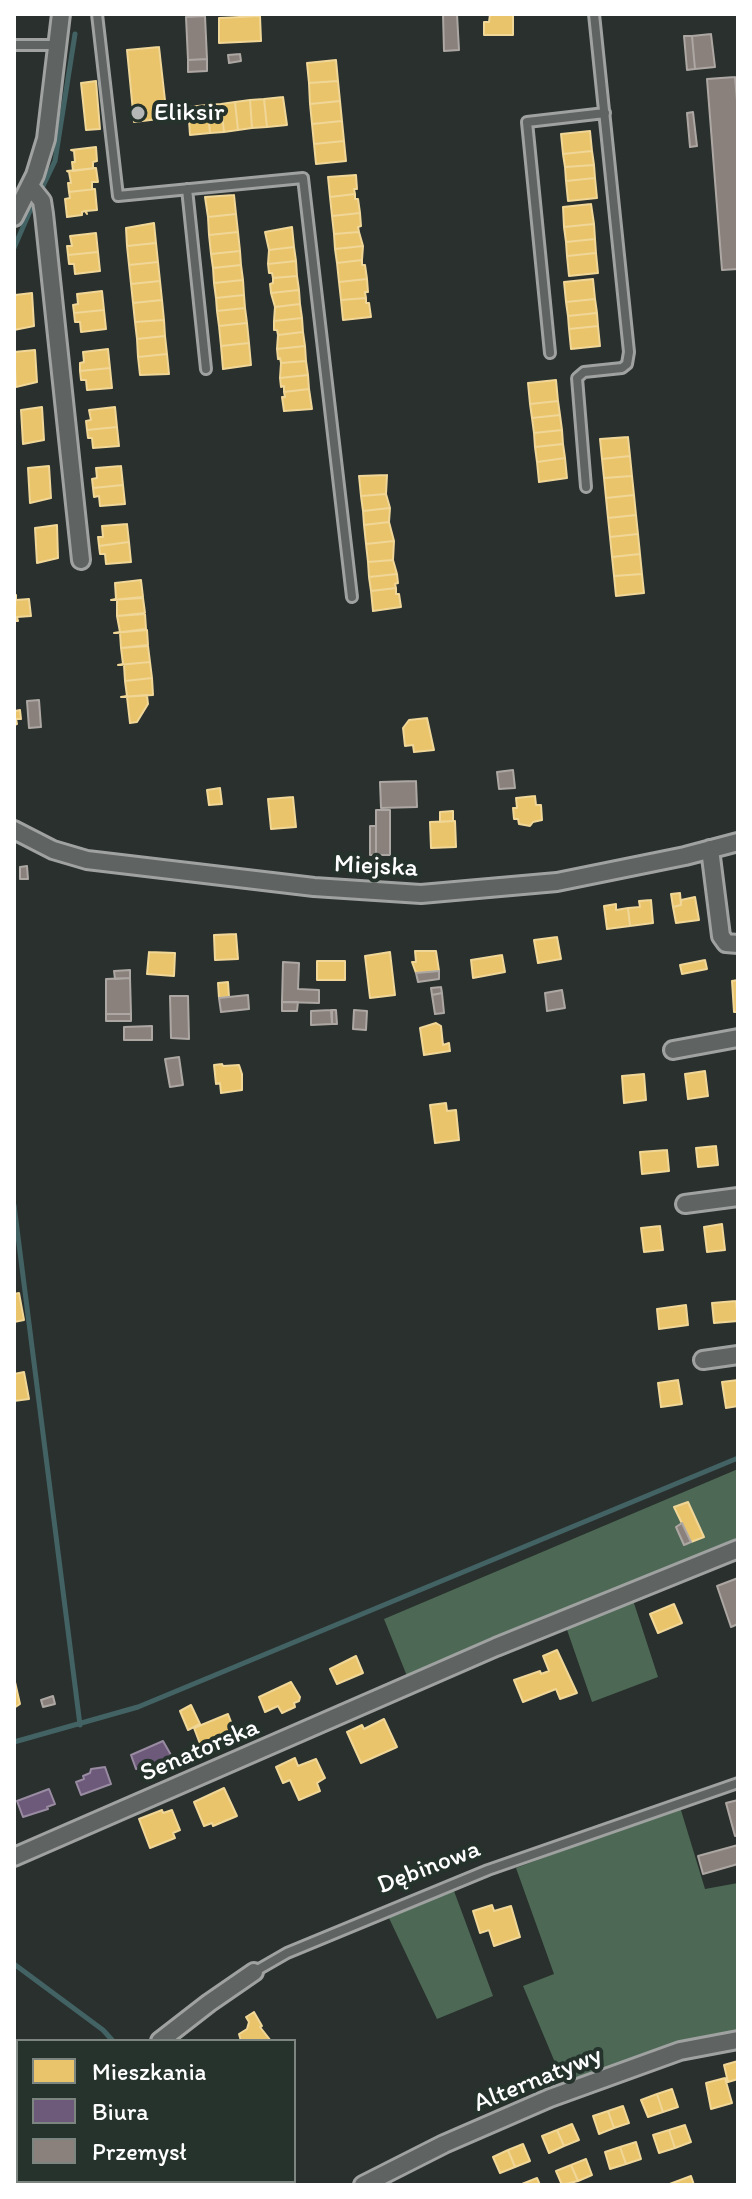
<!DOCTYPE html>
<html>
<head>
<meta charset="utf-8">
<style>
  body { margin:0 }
  #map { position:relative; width:752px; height:2199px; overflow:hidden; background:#29302d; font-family:Itim,sans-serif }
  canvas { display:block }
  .frame { position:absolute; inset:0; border:16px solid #fff; pointer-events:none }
  .legend { position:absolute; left:16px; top:2039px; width:280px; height:144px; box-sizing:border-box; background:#26332d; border:2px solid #7d8581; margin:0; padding:10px 14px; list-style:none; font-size:24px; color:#fff }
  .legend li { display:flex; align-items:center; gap:16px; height:40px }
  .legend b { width:40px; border:2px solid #7d8581 }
</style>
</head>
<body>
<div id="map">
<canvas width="752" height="2199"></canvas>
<div class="frame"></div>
<ul class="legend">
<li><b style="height:22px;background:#e9c46a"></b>Mieszkania</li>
<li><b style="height:22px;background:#6d597a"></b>Biura</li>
<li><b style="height:22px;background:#8a817c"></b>Przemysł</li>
</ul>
</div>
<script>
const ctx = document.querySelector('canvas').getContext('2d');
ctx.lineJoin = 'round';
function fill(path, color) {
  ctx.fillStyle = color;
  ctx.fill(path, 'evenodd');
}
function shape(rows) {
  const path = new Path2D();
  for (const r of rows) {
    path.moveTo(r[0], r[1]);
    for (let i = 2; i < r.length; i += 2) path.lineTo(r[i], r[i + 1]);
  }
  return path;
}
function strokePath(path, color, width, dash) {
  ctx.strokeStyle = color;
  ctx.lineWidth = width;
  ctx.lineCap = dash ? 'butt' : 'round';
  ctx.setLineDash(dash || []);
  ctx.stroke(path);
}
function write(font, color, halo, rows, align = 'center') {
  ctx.font = font + ' Itim,sans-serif';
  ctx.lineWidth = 8;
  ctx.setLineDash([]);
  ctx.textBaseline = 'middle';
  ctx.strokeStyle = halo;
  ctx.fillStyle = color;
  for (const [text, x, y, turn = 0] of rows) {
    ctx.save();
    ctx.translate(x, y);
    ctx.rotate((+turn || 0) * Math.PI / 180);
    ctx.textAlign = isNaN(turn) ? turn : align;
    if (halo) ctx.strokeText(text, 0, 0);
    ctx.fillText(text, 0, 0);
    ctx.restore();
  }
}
fill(shape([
  [738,1469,738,1541,679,1563,626,1589,409,1681,384,1619],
  [632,1597,658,1677,592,1702,565,1624],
  [680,1807,705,1889,738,1883,738,2034,564,2084,523,1986,554,1974,516,1868],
  [454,1891,493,1996,437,2019,388,1916],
  [14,2103,18,2103,18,2181,26,2181,26,2185,14,2185]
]), '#4d6955');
const homes = shape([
  [490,14,513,14,513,35,484,35,484,22,489,22,490,14],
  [260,16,261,41,219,43,219,18,260,16],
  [159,47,167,118,134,122,127,50,159,47],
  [336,60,338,81,309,83,307,63,336,60],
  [96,81,100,129,86,130,81,83,96,81],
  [338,81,340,101,310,104,309,83,338,81],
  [283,97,287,125,267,127,264,99,283,97],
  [264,99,267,127,252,128,250,100,264,99],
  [250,100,252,128,238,130,235,102,250,100],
  [340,101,342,121,312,124,310,104,340,101],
  [235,102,238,130,224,132,221,104,235,102],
  [221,104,224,132,210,133,207,105,221,104],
  [207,105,210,133,190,135,188,107,207,105],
  [342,121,344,141,314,144,312,124,342,121],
  [590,131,592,151,563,154,561,134,590,131],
  [344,141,346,161,316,164,314,144,344,141],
  [96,147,97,161,93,162,93,168,96,168,73,171,72,162,75,162,74,151,71,150,96,147],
  [592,151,594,165,565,167,563,154,592,151],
  [594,165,595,178,566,181,565,167,594,165],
  [96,168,98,182,92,182,92,189,95,189,69,192,68,183,71,183,69,172,67,171,96,168],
  [356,175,357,189,354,189,355,194,330,197,328,177,356,175],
  [595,178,597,198,568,201,566,181,595,178],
  [95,189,97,210,86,211,87,214,85,211,82,212,82,215,67,217,65,199,70,198,69,192,95,189],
  [355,194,355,199,358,199,360,213,332,216,330,197,355,194],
  [234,195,236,214,208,217,205,197,234,195],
  [591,204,594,224,564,227,563,207,591,204],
  [360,213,361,226,358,227,359,232,334,234,332,216,360,213],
  [236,214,238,232,209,235,208,217,236,214],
  [154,223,156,243,127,246,126,228,154,223],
  [594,224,595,239,566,242,564,227,594,224],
  [292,227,294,247,269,250,265,232,292,227],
  [238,232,240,251,211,254,209,235,238,232],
  [359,232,363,246,335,249,334,234,359,232],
  [96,233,98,252,68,255,67,246,72,246,70,236,96,233],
  [595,239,596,253,567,256,566,242,595,239],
  [156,243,158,262,129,265,127,246,156,243],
  [363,246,362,260,337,263,335,249,363,246],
  [294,247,296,261,268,264,269,250,294,247],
  [240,251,241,265,213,268,211,254,240,251],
  [98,252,100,271,75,274,74,264,69,264,68,255,98,252],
  [596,253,598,273,569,276,567,256,596,253],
  [362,260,362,265,365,265,367,279,339,282,337,263,362,260],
  [296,261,297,276,273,278,272,273,269,273,268,264,296,261],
  [158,262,160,281,131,284,129,265,158,262],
  [241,265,243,280,214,283,213,268,241,265],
  [297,276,299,290,271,293,270,284,273,283,273,278,297,276],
  [367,279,368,292,365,292,366,298,341,300,339,282,367,279],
  [593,279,595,299,566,302,564,282,593,279],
  [243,280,244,295,216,298,214,283,243,280],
  [160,281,162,300,133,303,131,284,160,281],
  [299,290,300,304,275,307,271,293,299,290],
  [102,291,104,310,74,313,73,305,78,304,77,294,102,291],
  [32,293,34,326,14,330,15,295,32,293],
  [244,295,245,308,217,311,216,298,244,295],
  [366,298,366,303,369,303,371,317,343,320,341,300,366,298],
  [595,299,597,313,568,316,566,302,595,299],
  [162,300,164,320,135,322,133,303,162,300],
  [300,304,302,318,274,321,275,307,300,304],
  [245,308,247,323,219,326,217,311,245,308],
  [104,310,106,329,81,332,80,322,75,322,74,313,104,310],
  [597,313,598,326,569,329,568,316,597,313],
  [302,318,303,332,278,335,277,330,274,330,274,321,302,318],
  [164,320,165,336,137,339,135,322,164,320],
  [247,323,249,343,221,346,219,326,247,323],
  [598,326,600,346,571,349,569,329,598,326],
  [303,332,305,346,277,349,278,335,303,332],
  [165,336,167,354,138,357,137,339,165,336],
  [249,343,251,365,223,369,221,346,249,343],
  [305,346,306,361,281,363,280,358,278,359,277,349,305,346],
  [108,349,110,368,80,371,80,363,84,362,83,352,108,349],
  [35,350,37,382,16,387,14,352,35,350],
  [167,354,169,374,140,375,138,357,167,354],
  [306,361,308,375,280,378,281,363,306,361],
  [110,368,112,388,87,390,86,380,81,380,80,371,110,368],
  [308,375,309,389,284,392,284,386,281,387,280,378,308,375],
  [556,380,558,401,530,404,528,383,556,380],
  [309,389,312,409,284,411,282,397,285,397,284,392,309,389],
  [558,401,560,415,532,418,530,404,558,401],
  [42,407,44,440,23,444,21,410,42,407],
  [115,407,117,427,87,430,86,421,91,420,89,410,115,407],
  [560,415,562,430,534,433,532,418,560,415],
  [117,427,119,446,93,448,92,438,88,438,87,430,117,427],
  [562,430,563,444,535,447,534,433,562,430],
  [628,437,630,456,602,459,600,439,628,437],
  [563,444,565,458,537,462,535,447,563,444],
  [630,456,632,476,604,478,602,459,630,456],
  [565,458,567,478,539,482,537,462,565,458],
  [49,466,51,498,30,503,28,468,49,466],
  [121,466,123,485,93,488,92,479,97,478,96,468,121,466],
  [387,475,386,494,361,496,359,476,387,475],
  [632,476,634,495,606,498,604,478,632,476],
  [123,485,125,504,100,506,99,496,94,497,93,488,123,485],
  [386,494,390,508,363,511,361,496,386,494],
  [634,495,636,515,608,518,606,498,634,495],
  [390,508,389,522,364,525,363,511,390,508],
  [636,515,638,534,610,537,608,518,636,515],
  [389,522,394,541,366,544,364,525,389,522],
  [127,524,129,542,99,546,98,537,103,537,102,526,127,524],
  [57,525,58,558,37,563,35,528,57,525],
  [638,534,640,554,612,557,610,537,638,534],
  [394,541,393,560,368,562,366,544,394,541],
  [129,542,131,562,106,564,105,554,100,554,99,546,129,542],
  [640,554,642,574,614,576,612,557,640,554],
  [393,560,397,574,369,577,368,562,393,560],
  [397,574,398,583,395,584,396,588,371,591,369,577,397,574],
  [642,574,644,593,616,596,614,576,642,574],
  [141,580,143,597,111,600,116,599,115,583,141,580],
  [396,588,396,594,399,594,401,607,373,611,371,591,396,588],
  [16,595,16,600,29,599,31,616,17,617,18,621,14,621,16,595],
  [143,598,145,613,117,616,117,600,111,600,143,598],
  [145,614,146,629,114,633,120,632,117,616,145,614],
  [147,630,148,645,121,648,120,633,114,633,147,630],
  [148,646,150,662,118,665,123,664,121,648,148,646],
  [150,662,152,678,125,681,124,665,118,665,150,662],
  [152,678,153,695,121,697,127,696,125,681,152,678],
  [147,695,148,704,137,722,130,723,127,697,121,697,147,695],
  [14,703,15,711,20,710,21,719,16,719,17,724,14,725,14,703],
  [427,718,434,750,414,752,413,745,405,746,403,728,409,720,427,718],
  [220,788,222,804,209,805,207,790,220,788],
  [535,796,536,805,541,805,542,820,533,822,530,826,519,824,518,819,514,819,513,808,517,808,516,798,535,796],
  [293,797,296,827,271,829,268,799,293,797],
  [453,811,453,821,440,822,440,812,453,811],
  [455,821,456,847,431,848,430,822,455,821],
  [680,893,681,905,673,907,671,894,680,893],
  [695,897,699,920,676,923,673,907,681,905,681,900,695,897],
  [651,900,653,923,630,926,628,908,640,907,639,901,651,900],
  [616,904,616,910,628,908,630,926,607,929,604,906,616,904],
  [236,934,238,959,215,960,214,935,236,934],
  [557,937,561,959,538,963,534,940,557,937],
  [415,951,436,951,439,971,416,973,412,962,416,962,415,951],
  [149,952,175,953,174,976,147,974,149,952],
  [390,952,395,995,370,998,365,956,390,952],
  [502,955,505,972,473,978,471,960,502,955],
  [705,960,707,969,682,974,680,965,705,960],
  [317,961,345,961,345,980,317,980,317,961],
  [738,980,738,1012,734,1012,732,981,738,980],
  [228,982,229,997,219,998,218,983,228,982],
  [436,1023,441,1026,443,1045,449,1043,450,1051,424,1055,420,1028,436,1023],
  [222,1064,223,1066,239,1065,242,1074,242,1090,221,1093,220,1083,216,1084,214,1065,222,1064],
  [705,1071,708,1096,688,1099,685,1074,705,1071],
  [644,1074,646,1100,624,1103,622,1076,644,1074],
  [446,1103,447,1111,456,1110,459,1140,435,1143,430,1105,446,1103],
  [716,1146,718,1165,698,1167,696,1148,716,1146],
  [667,1150,669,1171,642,1174,640,1152,667,1150],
  [722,1224,725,1250,707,1252,704,1227,722,1224],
  [660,1226,663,1250,644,1252,641,1228,660,1226],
  [19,1293,24,1320,14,1322,14,1294,19,1293],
  [736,1301,738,1321,714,1323,712,1303,736,1301],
  [686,1305,688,1325,659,1329,657,1309,686,1305],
  [24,1372,29,1399,14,1401,14,1374,24,1372],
  [678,1380,682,1404,661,1407,658,1383,678,1380],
  [738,1380,738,1406,726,1408,722,1382,738,1380],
  [688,1502,704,1537,691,1542,674,1507,688,1502],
  [674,1604,682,1623,658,1633,650,1614,674,1604],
  [557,1650,577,1693,560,1699,556,1689,523,1702,514,1680,540,1671,541,1674,549,1671,543,1656,557,1650],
  [356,1656,363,1673,337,1684,330,1669,356,1656],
  [15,1682,20,1704,14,1708,14,1682,15,1682],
  [291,1682,300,1697,299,1701,294,1703,295,1707,282,1713,278,1706,265,1712,259,1697,291,1682],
  [191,1705,200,1724,188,1730,180,1711,191,1705],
  [228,1714,236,1735,202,1749,194,1728,228,1714],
  [384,1719,397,1747,361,1763,347,1732,362,1725,364,1729,384,1719],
  [295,1758,298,1766,316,1759,325,1778,317,1783,320,1791,299,1800,290,1780,283,1783,276,1767,295,1758],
  [224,1788,237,1816,213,1826,212,1823,204,1826,194,1802,224,1788],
  [162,1810,163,1813,172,1810,180,1830,173,1833,175,1838,150,1848,139,1819,162,1810],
  [492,1905,494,1911,511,1906,520,1937,494,1946,489,1930,480,1933,473,1911,492,1905],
  [254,2012,262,2026,260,2027,271,2041,241,2041,239,2034,247,2029,249,2022,246,2017,254,2012],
  [738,2061,738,2079,728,2082,724,2065,738,2061],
  [725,2078,732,2103,711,2109,706,2083,725,2078],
  [672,2089,678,2107,663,2112,657,2094,672,2089],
  [657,2094,663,2112,648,2117,641,2100,657,2094],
  [623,2106,629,2123,614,2128,608,2111,623,2106],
  [608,2111,614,2128,599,2134,593,2116,608,2111],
  [572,2124,579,2140,564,2146,557,2130,572,2124],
  [685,2125,691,2142,675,2148,669,2130,685,2125],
  [557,2130,564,2146,549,2153,542,2136,557,2130],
  [669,2130,675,2148,659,2153,653,2135,669,2130],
  [636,2142,641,2159,626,2164,620,2147,636,2142],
  [523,2144,530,2161,515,2167,508,2150,523,2144],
  [620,2147,626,2164,610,2169,605,2152,620,2147],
  [508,2150,515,2167,500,2173,493,2157,508,2150],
  [586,2159,592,2175,578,2181,571,2165,586,2159],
  [571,2165,578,2181,562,2185,556,2171,571,2165],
  [691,2176,694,2185,667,2185,691,2176],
  [537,2178,540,2185,522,2185,522,2184,537,2178]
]);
fill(homes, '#e9c46a');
strokePath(homes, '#f0d697', 2);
const offices = shape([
  [163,1741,171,1755,170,1759,165,1761,166,1765,153,1770,150,1764,136,1769,131,1755,163,1741],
  [105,1767,111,1784,81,1795,76,1782,84,1779,83,1776,90,1773,91,1769,105,1767],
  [49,1789,55,1804,47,1807,48,1809,23,1817,17,1801,49,1789]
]);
fill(offices, '#6d597a');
strokePath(offices, '#998ba2', 2);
const industry = shape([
  [443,14,457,14,459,50,444,51,443,14],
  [205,16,207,59,188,60,186,17,205,16],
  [711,34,715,67,695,69,692,36,711,34],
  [684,36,692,36,695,69,687,70,684,36],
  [240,54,241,61,229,63,228,55,240,54],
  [207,59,207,71,188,72,188,60,207,59],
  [735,77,738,113,738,269,722,270,707,79,735,77],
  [693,112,697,146,690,147,687,113,693,112],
  [39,700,41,727,29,728,27,701,39,700],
  [513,770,515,788,499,789,497,772,513,770],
  [416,781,417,807,381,808,380,782,416,781],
  [376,810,390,810,390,855,376,855,376,810],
  [370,826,376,826,376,855,370,855,370,826],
  [27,866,28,879,20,879,20,867,27,866],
  [283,962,299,963,298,989,319,990,319,1003,282,1002,283,962],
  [130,970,130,978,115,979,114,971,130,970],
  [439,971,439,979,418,982,416,973,439,971],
  [130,978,131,1014,106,1014,106,979,130,978],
  [441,987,442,993,432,995,431,988,441,987],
  [562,990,565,1008,547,1011,545,993,562,990],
  [442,993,444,1013,435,1014,432,995,442,993],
  [248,995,249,1009,221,1012,219,998,248,995],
  [170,996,188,996,189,1039,171,1038,170,996],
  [282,1002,298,1002,297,1011,282,1011,282,1002],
  [331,1010,332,1024,311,1025,311,1011,331,1010],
  [332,1010,336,1010,337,1024,332,1024,332,1010],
  [354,1010,367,1011,366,1030,353,1029,354,1010],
  [106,1014,131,1014,131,1021,106,1021,106,1014],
  [152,1026,152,1040,124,1040,124,1027,152,1026],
  [179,1057,183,1085,170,1087,165,1059,179,1057],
  [682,1523,691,1542,684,1545,676,1527,682,1523],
  [738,1578,738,1624,731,1627,717,1586,738,1578],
  [53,1696,55,1704,43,1707,41,1700,53,1696],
  [738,1800,738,1835,735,1836,726,1803,738,1800],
  [738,1845,738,1864,703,1874,698,1856,738,1845]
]);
fill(industry, '#8a817c');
strokePath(industry, '#ada7a3', 2);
strokePath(shape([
  [43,186,55,161,75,34],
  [14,248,33,204],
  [14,1205,80,1725],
  [14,1742,138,1707,738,1458],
  [14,1964,103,2030,113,2041],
  [110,2185,115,2181]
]), '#426264', 5);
const lane = shape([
  [97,14,118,196,303,178,352,597],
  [14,45,56,45],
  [187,189,206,369],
  [550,353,527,122,605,113],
  [586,487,577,378,584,372,622,368,627,364,629,352,594,14],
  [254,1972,287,1953,488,1870,738,1783]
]);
const street = shape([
  [30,186,42,201,44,214,81,560],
  [14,217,35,175,46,139,61,14],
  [14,830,53,850,87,860,314,887,421,894,557,882,685,856,738,842],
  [710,849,721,936,726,943,738,944],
  [673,1050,738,1038],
  [685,1204,738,1197],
  [703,1360,738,1355],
  [14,1857,496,1647,738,1549],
  [160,2041,209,2003,254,1972],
  [14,2098,18,2099],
  [363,2185,444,2144,550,2098,680,2051,738,2040]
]);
strokePath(lane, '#9fa2a0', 14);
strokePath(street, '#9fa2a0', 22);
strokePath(lane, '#5f6362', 8);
strokePath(street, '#5f6362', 16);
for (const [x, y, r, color] of [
  [138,113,8,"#b4b7b6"]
]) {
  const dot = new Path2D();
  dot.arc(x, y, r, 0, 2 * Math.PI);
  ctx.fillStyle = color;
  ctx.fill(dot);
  strokePath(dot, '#26332d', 3);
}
write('26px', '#fff', '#26332d', [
  ["Eliksir",154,113]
], 'left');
write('26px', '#fff', '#26332d', [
  ["Miejska",376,867,3],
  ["Senatorska",200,1751,-23],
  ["Dębinowa",429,1868,-21],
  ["Alternatywy",538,2080,-22]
]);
</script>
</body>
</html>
